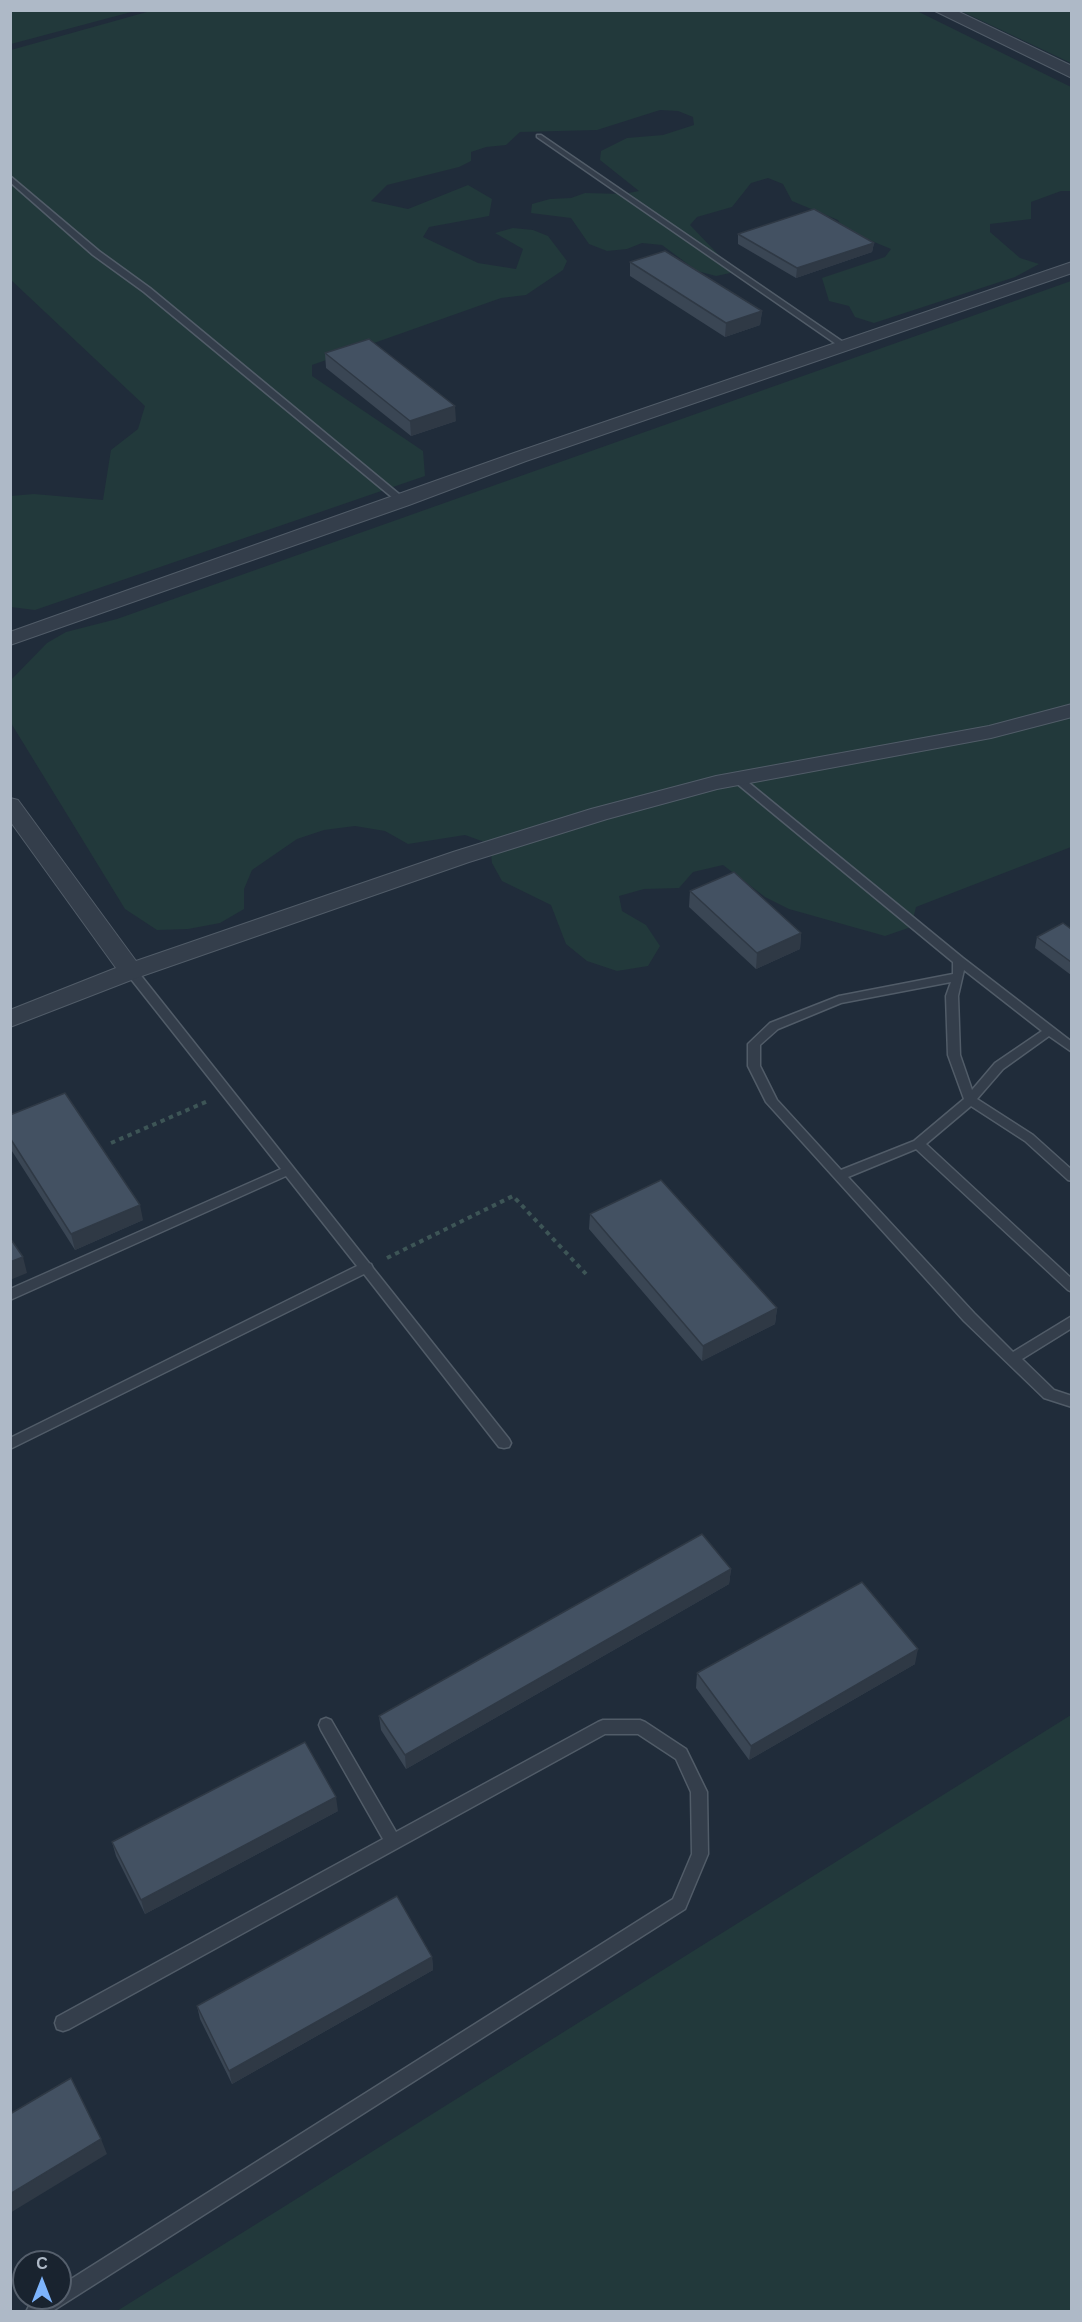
<!DOCTYPE html>
<html>
<head>
<meta charset="utf-8">
<style>
  body { margin:0 }
  #map { position:relative; width:1082px; height:2322px; overflow:hidden; background:#202c3a; font-family:"DM Sans",sans-serif }
  canvas { display:block }
  .frame { position:absolute; inset:0; border:12px solid #aeb9c7; pointer-events:none }
  .north { position:absolute; left:12px; top:2250px; width:60px; height:60px; box-sizing:border-box; background:#19232f; border:2px solid #555f6c; border-radius:50%; rotate:0deg; font-size:16px; font-weight:700; line-height:24px; text-align:center; color:#aeb9c7 }
  .north::after { content:''; display:block; margin:auto; width:21px; height:27px; background:#7db4fd; clip-path:polygon(50% 0,100% 100%,50% 72%,0 100%) }
</style>
</head>
<body>
<div id="map">
<canvas width="1082" height="2322"></canvas>
<div class="frame"></div>
<div class="north">С</div>
</div>
<script>
const ctx = document.querySelector('canvas').getContext('2d');
ctx.lineJoin = 'round';
function fill(path, color) {
  ctx.fillStyle = color;
  ctx.fill(path, 'evenodd');
}
function shape(rows) {
  const path = new Path2D();
  for (const r of rows) {
    path.moveTo(r[0], r[1]);
    for (let i = 2; i < r.length; i += 2) path.lineTo(r[i], r[i + 1]);
  }
  return path;
}
function strokePath(path, color, width, dash) {
  ctx.strokeStyle = color;
  ctx.lineWidth = width;
  ctx.lineCap = dash ? 'butt' : 'round';
  ctx.setLineDash(dash || []);
  ctx.stroke(path);
}
fill(shape([
  [11,10,135,10,135,11,11,44],
  [154,10,915,10,1071,87,1071,191,1061,191,1031,202,1031,219,990,224,990,232,1020,258,1039,264,1015,277,874,323,855,317,849,306,829,301,822,278,885,257,891,249,843,229,838,220,792,201,783,184,768,178,751,183,732,207,697,217,690,225,735,272,716,276,697,271,662,245,642,243,627,249,607,251,589,244,571,218,531,213,532,204,550,199,571,198,585,193,623,194,639,191,600,160,601,151,627,138,663,135,694,125,693,117,678,111,660,110,597,130,520,132,506,145,486,147,471,152,471,161,459,167,387,185,371,201,408,209,468,185,492,199,489,216,429,227,423,237,478,263,516,269,523,249,495,233,513,228,533,230,548,236,567,261,563,270,526,295,501,298,312,365,312,376,423,451,425,476,35,610,11,607,10,496,34,494,103,500,111,450,138,429,145,406,11,280,11,50],
  [961,11,1071,11,1071,63],
  [1071,281,1071,847,916,907,911,927,885,936,789,909,765,897,723,865,693,872,679,888,644,889,619,896,622,911,646,925,660,946,648,966,617,971,587,961,566,944,551,905,502,881,492,863,490,844,465,835,408,844,385,831,355,826,324,830,297,839,252,870,244,889,244,909,220,923,188,929,157,930,125,909,11,723,11,680,47,643,66,632,117,619],
  [1071,1715,1071,2311,117,2311]
]), '#22393b');
const service = shape([
  [537,135,541,135,846,344,839,346,537,137,537,135],
  [10,176,99,251,150,288,405,499,405,503,399,503,144,292,93,255,10,182,10,176],
  [739,777,743,778,963,958,1072,1042,1072,1052,1049,1036,1003,1069,977,1099,1033,1135,1072,1170,1072,1181,1068,1180,1025,1141,971,1106,926,1144,1072,1279,1072,1292,1068,1290,916,1149,848,1177,974,1313,1013,1352,1072,1316,1072,1328,1022,1359,1054,1390,1072,1396,1072,1407,1044,1398,964,1321,766,1102,748,1066,748,1044,770,1023,839,996,953,974,953,962,735,782,734,780,739,777],
  [964,970,1042,1031,995,1063,972,1090,960,1055,958,996,964,970],
  [951,982,946,996,948,1055,964,1099,914,1141,841,1170,777,1100,760,1066,760,1045,778,1029,841,1003,951,982],
  [131,967,135,968,369,1263,371,1264,373,1268,509,1439,511,1443,509,1447,504,1448,499,1447,364,1274,10,1449,10,1438,357,1266,286,1176,10,1300,10,1289,281,1169,127,974,125,971,131,967],
  [326,1718,331,1720,396,1832,598,1722,603,1720,640,1720,645,1722,686,1749,707,1792,708,1854,685,1909,51,2312,26,2312,29,2306,40,2298,60,2298,60,2286,673,1899,692,1854,691,1792,676,1759,638,1734,605,1734,69,2029,63,2031,57,2029,55,2023,57,2017,383,1839,321,1730,319,1725,321,1720,326,1718]
]);
const minor = shape([
  [1072,262,1072,273,526,461,409,505,10,645,10,632,514,453,1072,262],
  [1072,704,1072,717,991,738,717,789,607,819,469,862,139,977,10,1027,10,1010,116,968,10,821,10,798,18,800,136,961,453,852,591,809,716,776,989,726,1072,704]
]);
const tertiary = shape([
  [933,10,955,10,1072,66,1072,78,933,10]
]);
strokePath(service, '#515c68', 3);
strokePath(minor, '#515c68', 2);
strokePath(tertiary, '#515c68', 2);
strokePath(shape([
  [111,1143,208,1101],
  [387,1258,513,1196,586,1274]
]), '#3d5556', 4, [4.5, 4.5]);
fill(service, '#343e4b');
fill(minor, '#343e4b');
fill(tertiary, '#343e4b');
fill(shape([
  [738,234,874,243,872,252,796,278,738,244],
  [630,262,762,311,760,325,725,337,630,276],
  [325,353,456,421,411,436,326,368],
  [690,891,801,933,800,949,756,969,689,907],
  [1071,929,1071,975,1035,948,1037,937],
  [10,1115,143,1220,75,1250,10,1148],
  [590,1214,777,1308,775,1324,702,1361,589,1229],
  [731,1569,729,1584,406,1769,381,1730,379,1716],
  [915,1664,749,1760,696,1688,697,1673],
  [338,1811,145,1914,116,1856,112,1842],
  [432,1957,433,1970,232,2084,200,2019,197,2006]
]), '#3a4654');
fill(shape([
  [874,243,872,252,796,278,797,268],
  [762,311,760,325,725,337,726,323],
  [455,406,456,421,411,436,410,421],
  [801,933,800,949,756,969,757,953],
  [140,1205,143,1220,75,1250,71,1234],
  [23,1257,27,1273,10,1280,10,1262],
  [777,1308,775,1324,702,1361,703,1346],
  [731,1569,729,1584,406,1769,405,1755],
  [918,1649,915,1664,749,1760,751,1746],
  [336,1797,338,1811,145,1914,141,1900],
  [432,1957,433,1970,232,2084,229,2071],
  [101,2139,107,2154,10,2213,10,2194]
]), '#2f3945');
const building = shape([
  [814,209,874,243,797,268,738,234,814,209],
  [665,251,762,311,726,323,630,262,665,251],
  [369,339,455,406,410,421,325,353,369,339],
  [734,872,801,933,757,953,690,891,734,872],
  [1063,923,1071,929,1071,962,1037,937,1063,923],
  [65,1093,140,1205,71,1234,10,1138,10,1115,65,1093],
  [661,1180,777,1308,703,1346,590,1214,661,1180],
  [10,1238,23,1257,10,1262,10,1238],
  [702,1534,731,1569,405,1755,379,1716,702,1534],
  [862,1582,918,1649,751,1746,697,1673,862,1582],
  [305,1742,336,1797,141,1900,112,1842,305,1742],
  [397,1896,432,1957,229,2071,197,2006,397,1896],
  [71,2078,101,2139,10,2194,10,2114,71,2078]
]);
fill(building, '#435162');
strokePath(building, '#2f3945', 1.5);
</script>
</body>
</html>
